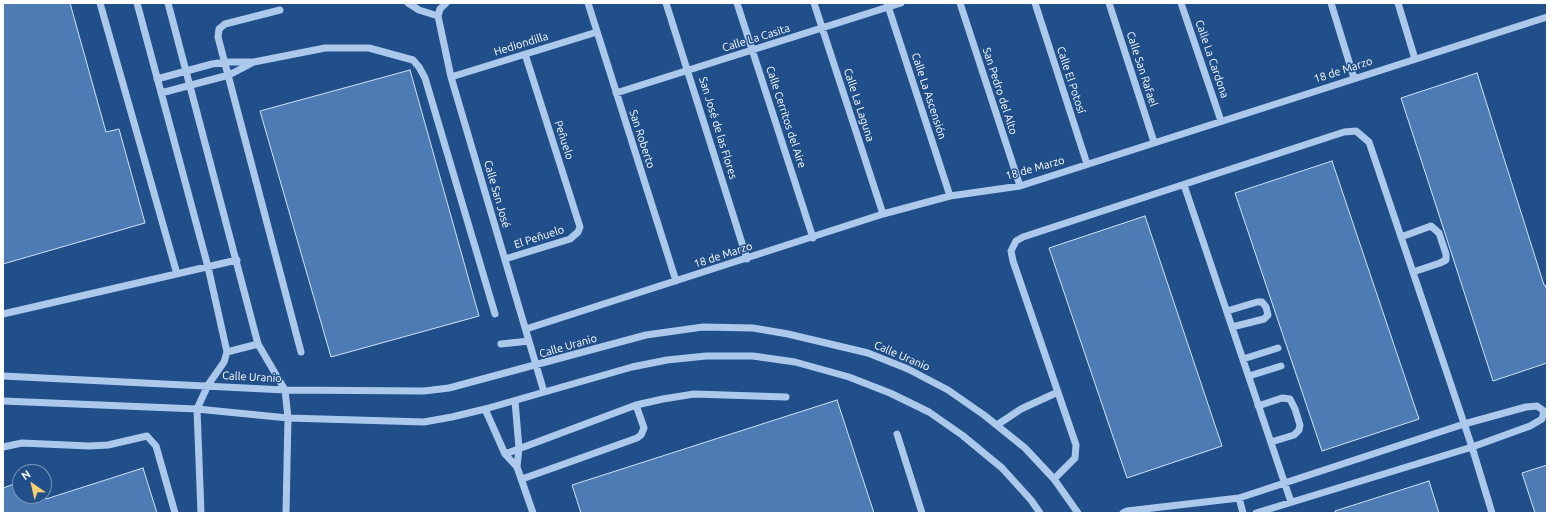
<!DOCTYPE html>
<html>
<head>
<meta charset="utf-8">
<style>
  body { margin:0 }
  #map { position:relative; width:1550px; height:516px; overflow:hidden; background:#204f8a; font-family:Ubuntu,sans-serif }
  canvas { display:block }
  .frame { position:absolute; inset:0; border:4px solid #fff; pointer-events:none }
  .north { position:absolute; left:12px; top:464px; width:40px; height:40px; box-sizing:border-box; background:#204f8a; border:1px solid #7995b9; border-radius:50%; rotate:326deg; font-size:11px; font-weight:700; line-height:16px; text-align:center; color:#fff }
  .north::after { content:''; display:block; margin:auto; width:14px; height:18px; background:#f8cf6d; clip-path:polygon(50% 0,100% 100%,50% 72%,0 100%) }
</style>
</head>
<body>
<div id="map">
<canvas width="1550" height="516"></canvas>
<div class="frame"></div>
<div class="north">N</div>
</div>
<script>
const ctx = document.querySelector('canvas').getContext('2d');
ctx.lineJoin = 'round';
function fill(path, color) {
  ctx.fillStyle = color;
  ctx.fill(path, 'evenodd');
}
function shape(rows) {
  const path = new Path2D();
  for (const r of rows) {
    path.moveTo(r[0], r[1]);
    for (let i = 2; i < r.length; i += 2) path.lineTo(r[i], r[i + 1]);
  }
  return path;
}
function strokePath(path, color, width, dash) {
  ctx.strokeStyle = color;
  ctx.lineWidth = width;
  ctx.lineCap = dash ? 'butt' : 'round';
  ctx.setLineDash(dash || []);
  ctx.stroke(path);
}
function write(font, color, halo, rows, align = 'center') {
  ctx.font = font + ' Ubuntu,sans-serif';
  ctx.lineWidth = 3;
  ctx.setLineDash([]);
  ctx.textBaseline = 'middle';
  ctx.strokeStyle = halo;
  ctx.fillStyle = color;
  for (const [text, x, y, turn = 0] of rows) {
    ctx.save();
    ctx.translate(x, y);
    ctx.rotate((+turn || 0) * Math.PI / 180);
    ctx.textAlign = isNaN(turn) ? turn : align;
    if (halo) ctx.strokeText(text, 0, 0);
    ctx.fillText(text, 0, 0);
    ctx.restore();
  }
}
const building = shape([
  [3,3,70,3,106,132,119,129,145,223,3,264,3,3],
  [410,70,479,316,331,357,260,111,410,70],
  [1477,73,1544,285,1545,285,1547,290,1547,363,1493,381,1401,98,1477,73],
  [1332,161,1419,419,1322,451,1235,193,1332,161],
  [1145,216,1222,446,1127,478,1049,248,1145,216],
  [837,400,874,513,581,513,572,485,837,400],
  [1547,465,1547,513,1535,513,1522,473,1547,465],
  [143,468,157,513,3,513,3,488,20,482,20,496,45,496,46,499,143,468],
  [1429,481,1439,513,1335,513,1335,511,1429,481]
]);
fill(building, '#4d7bb3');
strokePath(building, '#d1e3f8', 1);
strokePath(shape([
  [100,3,177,274],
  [137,3,208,267,227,352,224,362,208,385,197,409,201,513],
  [168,3,258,344,285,390,288,418,286,513],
  [408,3,419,10,438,16],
  [446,3,440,9,438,16,451,77,544,392],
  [588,3,676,281],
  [666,3,747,259],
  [737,3,813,238],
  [814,3,883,214],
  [887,3,950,196],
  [960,3,1020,186],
  [1035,3,1087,164],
  [1109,3,1154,142],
  [1181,3,1221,121],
  [1331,3,1354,78],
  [1398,3,1415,59],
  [280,10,225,24,219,29,218,37,301,352],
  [451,77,597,32],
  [157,79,212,64,226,62,254,62,325,48,369,48,413,60,419,67,425,78,495,314],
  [161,93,229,75,252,63],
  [616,93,901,3],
  [1184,185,1291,502],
  [1401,237,1431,226,1439,233,1446,254,1446,260,1440,263,1413,272],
  [505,259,570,239,578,232,580,227,525,54],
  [1227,311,1257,302,1262,302,1266,307,1268,315,1264,319,1232,327],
  [3,314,237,260],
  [526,329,883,214,950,196,1020,186,1547,17],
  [501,344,529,341],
  [227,352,258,344],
  [1243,359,1278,348],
  [3,376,285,390,424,391,449,388,646,335,703,327,753,328,788,334,868,353,908,369,948,390,984,415,1025,448,1054,479,1078,513],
  [1249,376,1281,366],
  [3,401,197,409,288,418,424,422,452,417,485,409,632,367,667,360,706,356,753,356,795,362,849,377,890,393,929,412,962,435,1002,468,1031,500,1040,513],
  [515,401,519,448,517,467],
  [1258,406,1282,398,1290,399,1295,409,1300,425,1299,430,1294,435,1271,442],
  [485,409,505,454,517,467,533,513],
  [997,425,1021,409,1058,392],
  [897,434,922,513],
  [3,447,22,443,89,446,108,445,147,436,156,446,175,513],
  [505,454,636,405,663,399,694,394,786,397],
  [522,479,637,438,641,435,644,428,636,405],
  [1054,479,1075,458,1076,445,1013,261,1011,251,1016,241,1023,237,1344,132,1356,131,1369,142,1472,447,1492,513],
  [1239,498,1243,513],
  [1123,513,1127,511,1239,498,1464,424,1526,407,1537,406,1544,411,1542,419,1530,426,1472,447,1256,513]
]), '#acc9eb', 7);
write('11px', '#fff', '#204f8a', [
  ["Calle La Casita",756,38,-17],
  ["Hediondilla",521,44,-17],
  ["Calle La Cardona",1212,59,71],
  ["Calle San Rafael",1142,69,72],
  ["18 de Marzo",1343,70,-18],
  ["Calle El Potosí",1071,80,72],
  ["San Pedro del Alto",1000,91,72],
  ["Calle La Ascensión",929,96,72],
  ["Calle La Laguna",859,105,72],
  ["Calle Cerritos del Aire",786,117,72],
  ["San José de las Flores",718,128,73],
  ["San Roberto",642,139,72],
  ["Peñuelo",564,140,72],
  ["18 de Marzo",1035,168,-16],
  ["Calle San José",497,194,74],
  ["El Peñuelo",539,237,-18],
  ["18 de Marzo",723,255,-18],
  ["Calle Uranio",568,346,-16],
  ["Calle Uranio",902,356,23],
  ["Calle Uranio",252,377,3]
]);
</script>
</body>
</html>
